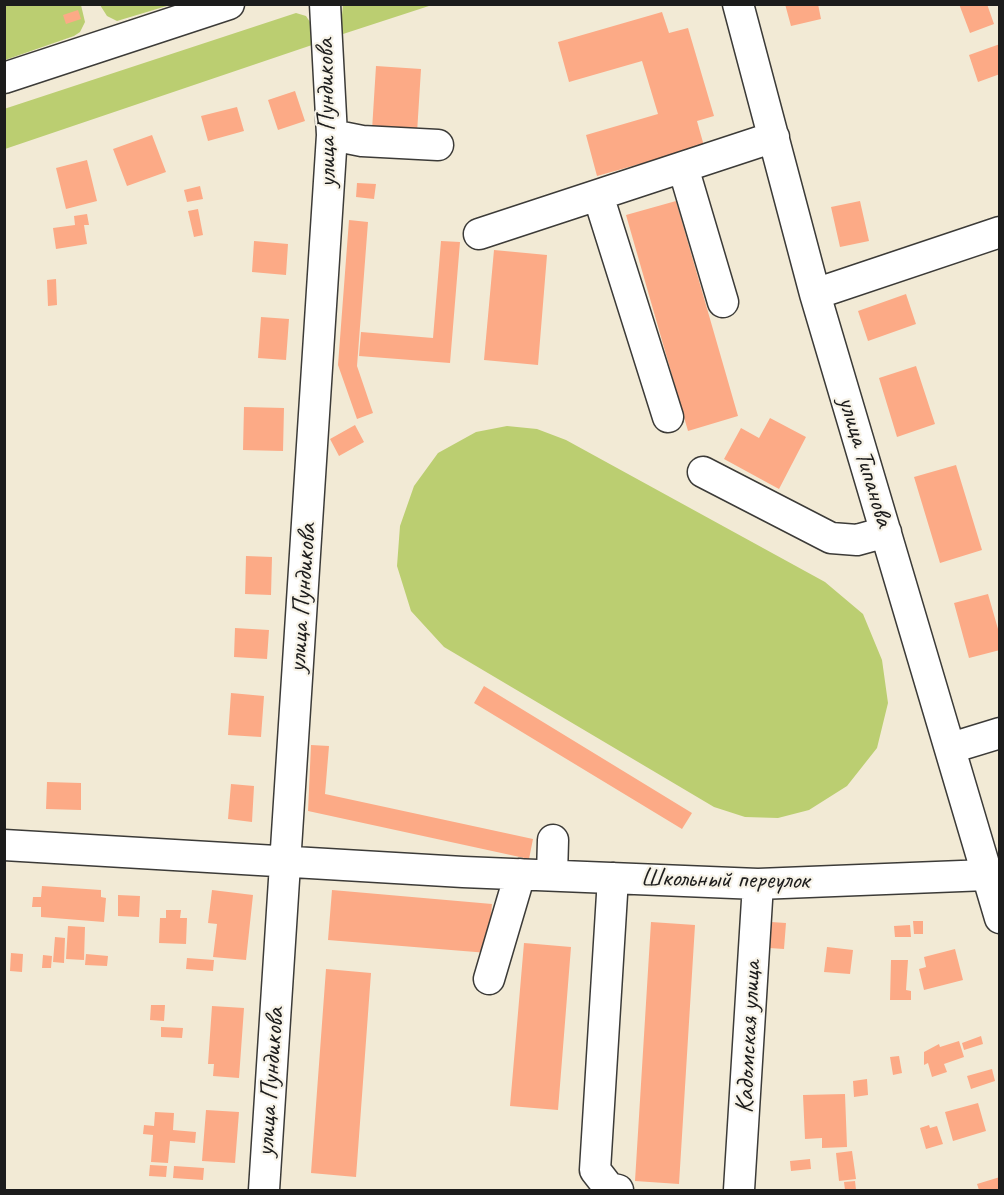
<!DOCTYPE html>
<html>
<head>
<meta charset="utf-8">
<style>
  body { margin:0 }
  #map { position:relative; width:1004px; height:1195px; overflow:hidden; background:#f2ead5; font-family:Caveat,sans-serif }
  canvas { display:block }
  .frame { position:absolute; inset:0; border:6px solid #1c1c1c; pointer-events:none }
</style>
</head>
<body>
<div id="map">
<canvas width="1004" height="1195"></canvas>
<div class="frame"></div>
</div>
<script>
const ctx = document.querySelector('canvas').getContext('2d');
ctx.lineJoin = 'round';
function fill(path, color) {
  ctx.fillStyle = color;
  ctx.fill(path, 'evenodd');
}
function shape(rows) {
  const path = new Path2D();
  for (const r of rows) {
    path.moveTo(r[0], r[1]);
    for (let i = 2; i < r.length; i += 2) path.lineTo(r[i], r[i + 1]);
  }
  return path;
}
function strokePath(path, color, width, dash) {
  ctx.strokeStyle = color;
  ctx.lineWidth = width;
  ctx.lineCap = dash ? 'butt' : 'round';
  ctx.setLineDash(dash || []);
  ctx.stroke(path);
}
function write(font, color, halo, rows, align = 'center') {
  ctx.font = font + ' Caveat,sans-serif';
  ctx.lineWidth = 4.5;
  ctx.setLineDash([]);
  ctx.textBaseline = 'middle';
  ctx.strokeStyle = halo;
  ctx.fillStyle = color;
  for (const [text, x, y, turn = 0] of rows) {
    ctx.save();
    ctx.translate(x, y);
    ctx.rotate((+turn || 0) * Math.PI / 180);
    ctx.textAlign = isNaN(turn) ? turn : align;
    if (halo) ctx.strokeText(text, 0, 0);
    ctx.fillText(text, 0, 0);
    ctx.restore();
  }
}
fill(shape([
  [4,5,81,5,85,22,80,32,74,36,5,60],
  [100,5,170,5,117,21,107,16],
  [343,5,432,5,340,35],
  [296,13,306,16,310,22,312,45,5,149,4,109],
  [507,426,537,429,566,440,825,582,863,614,882,660,888,703,877,748,847,786,809,810,778,818,745,817,714,807,444,647,411,611,397,566,400,526,414,486,438,453,476,432]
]), '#bbce71');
fill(shape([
  [785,4,818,4,821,19,791,26],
  [959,4,987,4,994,24,970,33],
  [78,10,81,19,66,24,63,15],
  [662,12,669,33,688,28,714,116,697,121,704,146,597,176,586,135,658,114,642,61,569,82,558,42],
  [1000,44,1000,74,978,82,969,55],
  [376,66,421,69,417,133,372,130],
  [295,91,305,121,278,130,268,100],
  [237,107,244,131,208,141,201,116],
  [152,135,166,172,127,186,113,149],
  [87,160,97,201,66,209,56,168],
  [357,183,376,184,374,199,356,197],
  [200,186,203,199,187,202,184,190],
  [676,201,738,416,688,431,626,215],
  [860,201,869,241,840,247,831,207],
  [198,209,203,235,194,237,188,211],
  [87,214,89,225,84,225,87,244,56,249,53,228,75,225,74,216],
  [349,220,368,222,357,366,373,413,357,419,338,365],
  [254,241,288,244,286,275,252,272],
  [441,241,460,242,450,363,359,356,361,332,433,338],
  [494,250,547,255,538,365,484,360],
  [56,279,57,305,48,306,47,280],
  [906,294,916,324,868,341,858,311],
  [261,317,289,319,286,360,258,358],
  [916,366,935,424,897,437,879,378],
  [244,407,284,408,283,451,243,450],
  [770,418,806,437,779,489,724,459,741,428,759,438],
  [355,425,364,442,339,456,330,439],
  [956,465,982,550,940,563,914,477],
  [246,556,272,557,271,595,245,594],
  [988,594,1000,636,1000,650,969,658,954,603],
  [235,628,269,630,267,659,234,657],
  [484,686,692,813,682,829,474,703],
  [231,693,264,696,261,737,228,735],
  [311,745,329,746,325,794,533,839,529,859,308,811],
  [47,782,81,783,81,810,46,809],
  [231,784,254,786,252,822,228,819],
  [42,886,101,890,101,897,106,898,104,922,41,917,41,907,32,907,33,897,41,897],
  [212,890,253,895,246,960,213,957,217,924,208,923],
  [332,890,492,904,488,953,328,940],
  [118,895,140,896,139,917,118,916],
  [166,910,181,910,180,918,187,918,186,944,159,943,160,918,166,918],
  [913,921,923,921,923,934,914,934],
  [651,922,695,925,679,1184,635,1181],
  [771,922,786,923,784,949,769,948],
  [910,925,911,937,895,937,894,926],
  [68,926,85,927,84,960,66,959],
  [55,937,65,938,64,963,53,962],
  [524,943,571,947,558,1110,510,1106],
  [827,947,853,950,850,974,824,972],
  [955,949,963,980,924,990,919,969,926,967,924,957],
  [11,953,23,954,22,972,10,971],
  [86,954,108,956,107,966,85,965],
  [43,955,52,956,51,968,42,968],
  [187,958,214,960,213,971,186,969],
  [891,960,908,960,906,990,911,991,911,1000,890,1000],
  [326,969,371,973,356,1177,311,1173],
  [151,1005,165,1005,164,1021,150,1020],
  [212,1006,244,1008,239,1078,213,1076,214,1064,208,1064],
  [161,1027,183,1028,182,1038,161,1037],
  [981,1036,983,1044,964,1050,962,1043],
  [959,1041,964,1057,944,1064,947,1072,932,1077,928,1063,924,1065,924,1052,939,1044,940,1047],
  [899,1056,902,1073,893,1075,890,1057],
  [992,1069,995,1081,971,1089,967,1076],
  [867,1079,868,1095,854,1097,853,1081],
  [845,1094,847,1147,822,1148,822,1138,805,1139,803,1095],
  [978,1103,986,1131,953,1141,945,1112],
  [206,1110,239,1112,235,1163,202,1161],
  [155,1112,174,1113,173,1130,196,1132,195,1143,170,1141,168,1163,151,1162,153,1135,143,1134,144,1125,154,1126],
  [929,1125,930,1128,937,1126,943,1144,926,1149,920,1128],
  [852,1151,856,1179,839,1181,836,1153],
  [810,1159,811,1169,791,1171,790,1161],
  [150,1165,167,1166,166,1177,149,1176],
  [174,1166,204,1168,203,1180,173,1178],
  [1000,1177,1000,1190,979,1190,977,1184],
  [855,1181,856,1190,845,1190,844,1182]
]), '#fcaa86');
const minor = shape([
  [738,4,815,294,1000,918],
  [4,78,229,4],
  [332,135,362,141,438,145],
  [683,167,723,302],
  [598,195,668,417],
  [479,234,774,137],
  [815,294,1000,232],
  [703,472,831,538,857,540,886,532],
  [951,748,1000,733],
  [4,845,463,872,758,884,987,875],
  [552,875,553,840],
  [613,878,595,1170,609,1188,618,1190],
  [489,979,520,874],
  [264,1190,332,135,325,4],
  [739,1190,758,884]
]);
strokePath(minor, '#3c3b38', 33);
strokePath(minor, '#fff', 30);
write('26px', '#1c1c1c', '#f7f3e8', [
  ["улица Пундикова",327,113,-91],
  ["улица Типанова",865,462,73],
  ["улица Пундикова",303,598,-86],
  ["Школьный переулок",725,880,1],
  ["Кадомская улица",749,1037,-87],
  ["улица Пундикова",271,1082,-86]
]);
</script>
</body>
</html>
